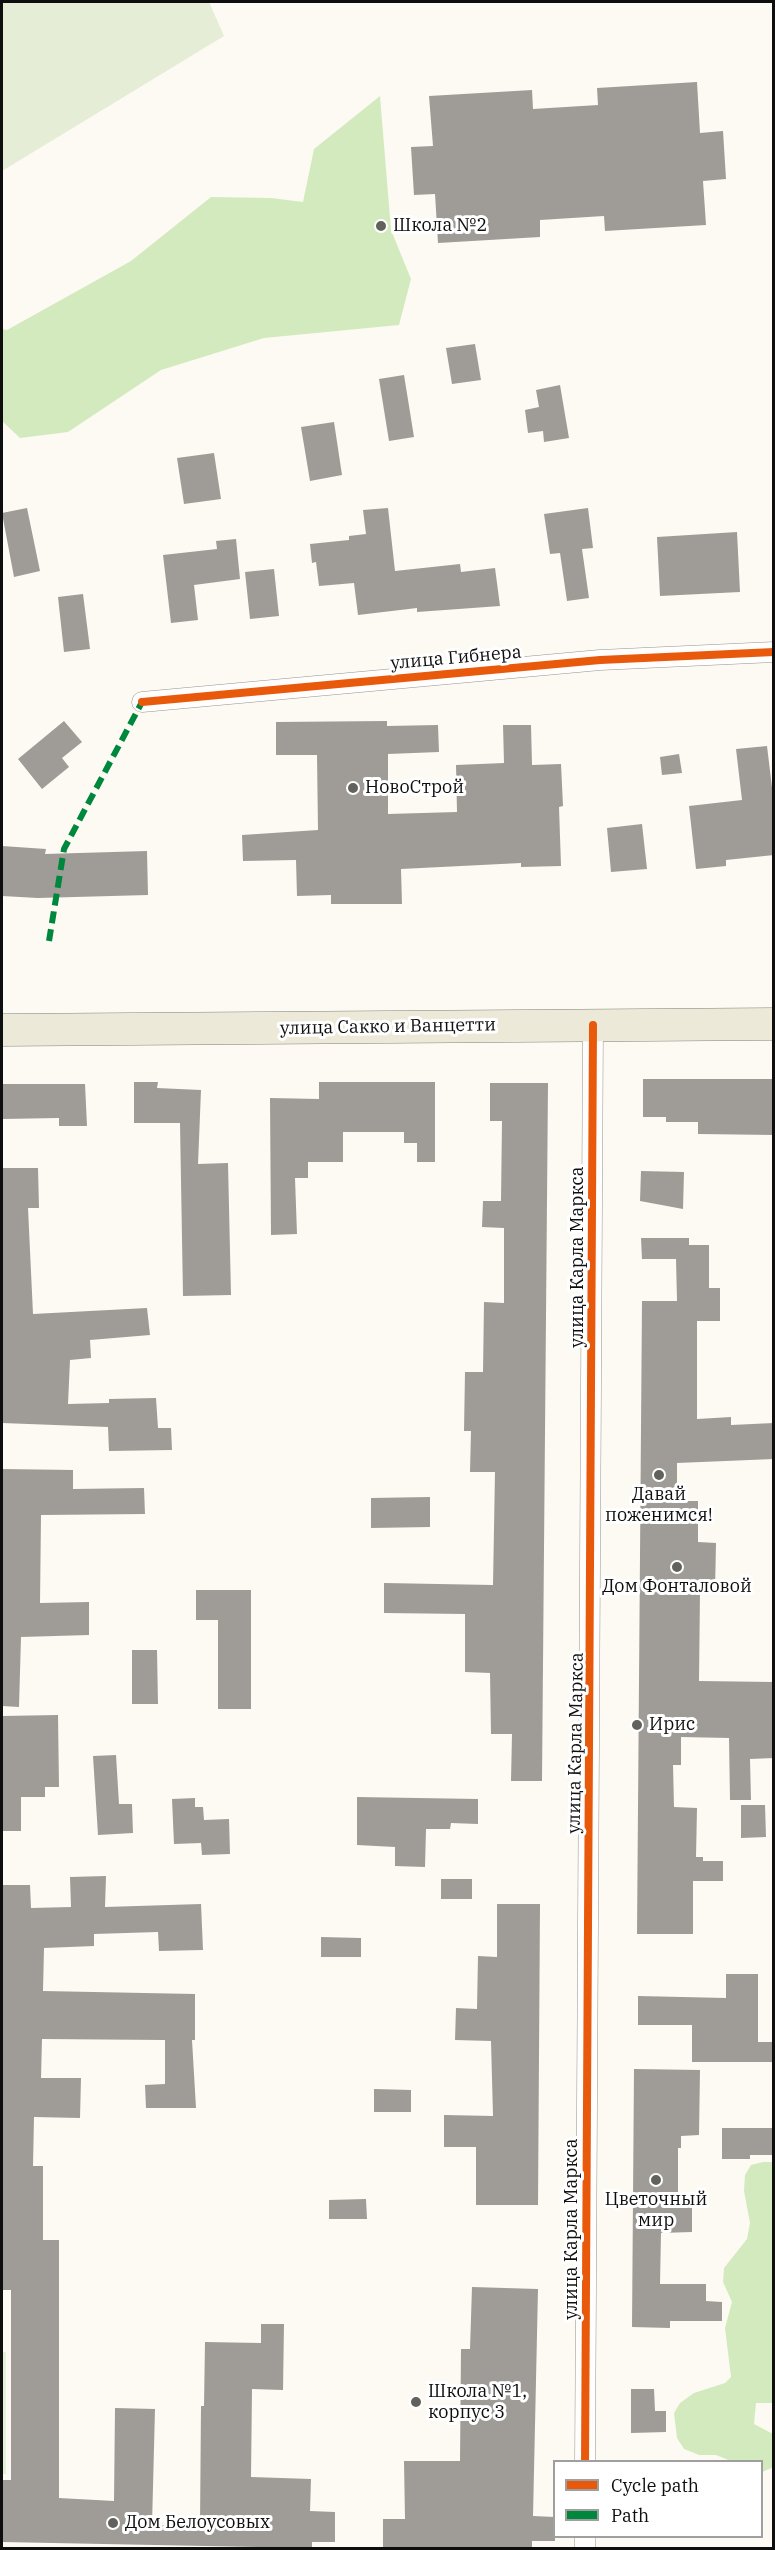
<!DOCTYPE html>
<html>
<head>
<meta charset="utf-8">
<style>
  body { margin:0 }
  #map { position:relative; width:775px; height:2550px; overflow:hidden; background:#fcfaf2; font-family:"IBM Plex Serif",serif }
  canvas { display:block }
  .frame { position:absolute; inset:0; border:3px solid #0e0e0e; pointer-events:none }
  .legend { position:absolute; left:553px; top:2460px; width:210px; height:78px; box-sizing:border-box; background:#fff; border:2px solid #9f9f9f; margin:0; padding:8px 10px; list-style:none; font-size:18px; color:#0e0e0e }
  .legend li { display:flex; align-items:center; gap:12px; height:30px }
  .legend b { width:30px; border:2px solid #9f9f9f }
</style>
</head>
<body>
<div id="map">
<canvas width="775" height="2550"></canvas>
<div class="frame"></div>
<ul class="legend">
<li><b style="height:8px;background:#e8590c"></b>Cycle path</li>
<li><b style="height:8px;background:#00873e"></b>Path</li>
</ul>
</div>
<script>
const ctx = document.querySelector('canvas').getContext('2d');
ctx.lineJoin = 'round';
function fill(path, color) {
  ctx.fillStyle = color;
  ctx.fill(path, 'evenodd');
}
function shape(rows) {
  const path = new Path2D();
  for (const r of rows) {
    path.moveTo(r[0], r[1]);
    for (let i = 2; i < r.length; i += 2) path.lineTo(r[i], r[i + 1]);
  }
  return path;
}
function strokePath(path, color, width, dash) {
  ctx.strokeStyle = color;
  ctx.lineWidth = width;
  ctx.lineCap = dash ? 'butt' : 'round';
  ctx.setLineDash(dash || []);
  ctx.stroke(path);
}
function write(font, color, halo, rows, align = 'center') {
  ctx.font = font + ' "IBM Plex Serif",serif';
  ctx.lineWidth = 6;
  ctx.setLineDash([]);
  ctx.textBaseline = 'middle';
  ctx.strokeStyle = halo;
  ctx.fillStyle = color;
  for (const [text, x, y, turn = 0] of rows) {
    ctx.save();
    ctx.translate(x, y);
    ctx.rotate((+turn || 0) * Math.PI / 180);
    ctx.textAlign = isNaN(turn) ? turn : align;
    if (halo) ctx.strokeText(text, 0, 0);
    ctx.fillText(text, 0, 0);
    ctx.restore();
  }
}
fill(shape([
  [2,2352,6,2352,6,2474,2,2474]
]), '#e3f2d2');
fill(shape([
  [380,96,391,230,411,279,399,325,264,338,161,370,68,432,20,438,2,421,2,329,7,330,131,261,211,197,271,198,303,202,314,149],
  [763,2162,774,2162,774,2403,756,2403,754,2424,773,2434,774,2467,762,2472,762,2462,731,2461,716,2455,699,2455,684,2449,677,2438,674,2413,680,2403,694,2393,725,2383,731,2377,725,2328,732,2302,723,2282,724,2268,747,2239,750,2223,744,2191,745,2175,751,2165]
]), '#d3eabf');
fill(shape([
  [2,2,209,2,224,36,2,171]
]), '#e6edd6');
fill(shape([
  [697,82,700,133,723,131,726,179,703,181,706,225,605,231,604,216,540,220,540,237,438,243,435,194,414,195,411,147,433,146,429,96,532,90,533,109,598,105,597,88],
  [475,344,481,380,452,384,446,348],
  [404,375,414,437,389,441,379,379],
  [560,385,569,438,544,442,543,431,528,433,525,410,539,407,536,390],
  [334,422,342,475,310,481,301,427],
  [214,453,221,499,184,504,177,458],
  [27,508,40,571,14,577,2,513],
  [388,508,395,571,460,564,461,572,495,568,500,606,417,612,417,608,358,615,354,583,319,586,316,562,312,563,310,544,349,540,349,536,366,534,363,510],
  [588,508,593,548,582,549,589,598,567,601,560,553,550,554,544,514],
  [737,532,740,592,660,596,657,537],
  [236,539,240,579,194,585,198,620,171,623,163,555,217,549,216,541],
  [274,569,279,616,250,619,245,572],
  [83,594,90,649,64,652,58,597],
  [64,721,82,742,62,758,69,767,42,789,18,759],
  [387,721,387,726,438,725,439,752,388,754,388,814,457,812,456,765,504,763,503,725,531,725,532,765,561,764,563,806,559,807,561,866,521,867,521,863,401,869,402,904,331,904,331,895,297,896,296,860,243,861,242,835,318,830,317,755,276,755,276,722],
  [767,746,774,804,774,855,726,860,726,866,696,869,689,806,742,800,736,749],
  [679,754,682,773,662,775,660,757],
  [642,824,647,869,611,872,607,828],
  [2,846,46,849,45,854,147,851,148,895,38,898,2,896],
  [643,1079,774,1079,774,1135,698,1134,698,1122,666,1122,666,1117,643,1117],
  [134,1082,158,1082,157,1088,201,1090,198,1164,228,1163,231,1295,183,1296,180,1123,134,1123],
  [319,1082,435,1082,435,1162,417,1162,417,1143,404,1143,404,1132,343,1132,343,1162,308,1162,308,1178,295,1178,297,1234,271,1235,270,1098,319,1099],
  [490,1083,548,1083,542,1781,511,1781,512,1734,491,1734,490,1673,465,1672,465,1614,384,1613,384,1583,493,1585,495,1472,470,1472,471,1431,464,1431,465,1372,483,1372,484,1302,504,1303,504,1228,482,1227,483,1201,501,1201,502,1121,490,1121],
  [2,1084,85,1084,87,1126,59,1126,59,1118,2,1119],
  [2,1168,38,1168,39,1208,28,1208,33,1314,147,1308,150,1335,90,1340,91,1358,70,1360,68,1404,109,1403,109,1399,156,1398,158,1428,171,1428,172,1450,109,1451,108,1427,2,1423],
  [641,1171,684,1172,683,1209,640,1201],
  [641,1238,689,1238,689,1245,709,1245,709,1288,720,1288,720,1321,697,1321,697,1419,731,1417,731,1425,774,1423,774,1459,677,1463,677,1501,698,1501,698,1542,716,1543,715,1591,700,1591,699,1681,774,1682,774,1758,750,1759,751,1800,730,1800,729,1738,681,1737,681,1765,673,1765,674,1807,697,1808,696,1857,703,1857,703,1861,723,1861,723,1881,693,1881,693,1934,637,1934,642,1301,677,1301,676,1259,642,1259],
  [2,1469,73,1470,73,1489,144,1488,145,1514,41,1515,40,1603,89,1602,89,1635,21,1637,19,1707,2,1706],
  [430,1497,430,1527,371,1528,371,1498],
  [196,1590,251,1590,251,1709,218,1709,218,1620,196,1620],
  [132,1650,157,1650,158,1704,132,1704],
  [58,1715,59,1787,45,1787,45,1797,21,1797,21,1831,2,1831,2,1716],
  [116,1755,119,1804,132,1804,133,1833,98,1835,93,1756],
  [357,1797,478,1799,478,1824,451,1823,450,1829,426,1829,425,1867,395,1866,395,1847,357,1845],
  [195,1798,195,1807,203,1807,204,1820,229,1819,230,1854,202,1855,201,1843,174,1844,172,1799],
  [741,1805,765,1805,766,1837,741,1838],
  [106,1876,105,1907,201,1904,203,1950,159,1951,158,1932,94,1934,94,1946,44,1948,43,1991,195,1994,195,2040,192,2040,196,2108,146,2108,145,2085,165,2084,165,2040,42,2039,41,2078,81,2078,80,2118,34,2117,33,2166,43,2166,43,2240,59,2240,59,2498,114,2501,115,2408,155,2409,152,2525,200,2525,201,2406,204,2406,205,2342,261,2343,261,2324,284,2324,283,2390,252,2389,251,2477,311,2479,310,2511,335,2512,335,2542,312,2542,312,2548,308,2548,2,2542,2,2480,11,2480,11,2290,2,2290,2,1885,30,1885,31,1908,71,1907,70,1877],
  [441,1879,472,1879,472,1899,441,1899],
  [497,1904,540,1904,538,2205,476,2205,476,2147,444,2147,444,2115,493,2116,491,2041,455,2040,456,2008,477,2009,478,1956,497,1957],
  [321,1937,361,1938,361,1957,321,1957],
  [726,1974,758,1974,758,2042,774,2042,774,2062,692,2062,692,2025,638,2025,638,1996,726,1998],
  [634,2069,700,2070,699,2135,681,2136,681,2148,678,2148,678,2201,692,2201,692,2232,661,2233,660,2284,706,2284,706,2301,722,2302,722,2321,670,2321,670,2328,632,2327],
  [374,2089,411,2090,411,2112,374,2112],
  [722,2128,774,2128,774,2155,750,2155,750,2159,722,2159],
  [366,2199,367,2219,329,2219,329,2200],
  [472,2287,538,2289,533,2516,555,2517,555,2541,532,2541,532,2548,383,2548,383,2519,405,2519,404,2461,460,2461,461,2349,470,2349],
  [631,2389,654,2389,655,2411,666,2411,666,2432,631,2433]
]), '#9f9c98');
const street = shape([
  [142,702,600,660,774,652],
  [585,2462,593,1025],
  [585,2548,585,2536]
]);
const primary = shape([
  [2,1030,774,1024]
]);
strokePath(street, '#959491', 21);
strokePath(primary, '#82827e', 33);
strokePath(street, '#fffefd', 20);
strokePath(primary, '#ede9d8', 32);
strokePath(shape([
  [49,941,64,849,142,702]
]), '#00873e', 6, [12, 6]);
strokePath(shape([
  [142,702,600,660,774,652],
  [585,2462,593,1025]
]), '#e8590c', 8);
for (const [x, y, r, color] of [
  [381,226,6,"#61615e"],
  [353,788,6,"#61615e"],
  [659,1475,6,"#61615e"],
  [677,1567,6,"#61615e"],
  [637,1725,6,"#61615e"],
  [656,2180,6,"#61615e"],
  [416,2402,6,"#61615e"],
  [113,2523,6,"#61615e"]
]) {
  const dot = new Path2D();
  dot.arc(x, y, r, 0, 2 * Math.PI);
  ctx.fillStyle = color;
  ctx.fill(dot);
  strokePath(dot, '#fff', 2);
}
write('18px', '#0e0e0e', '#fff', [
  ["Школа №2",393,226],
  ["НовоСтрой",365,788],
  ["Давай",659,1495,"center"],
  ["поженимся!",659,1516,"center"],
  ["Дом Фонталовой",677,1587,"center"],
  ["Ирис",649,1725],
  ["Цветочный",656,2200,"center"],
  ["мир",656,2221,"center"],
  ["Школа №1,",428,2392],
  ["корпус 3",428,2413],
  ["Дом Белоусовых",125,2523]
], 'left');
write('18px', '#0e0e0e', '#fff', [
  ["улица Гибнера",456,658,-5],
  ["улица Сакко и Ванцетти",388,1027,-1],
  ["улица Карла Маркса",578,1257,-90],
  ["улица Карла Маркса",576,1743,-89],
  ["улица Карла Маркса",572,2229,-90]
]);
</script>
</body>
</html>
